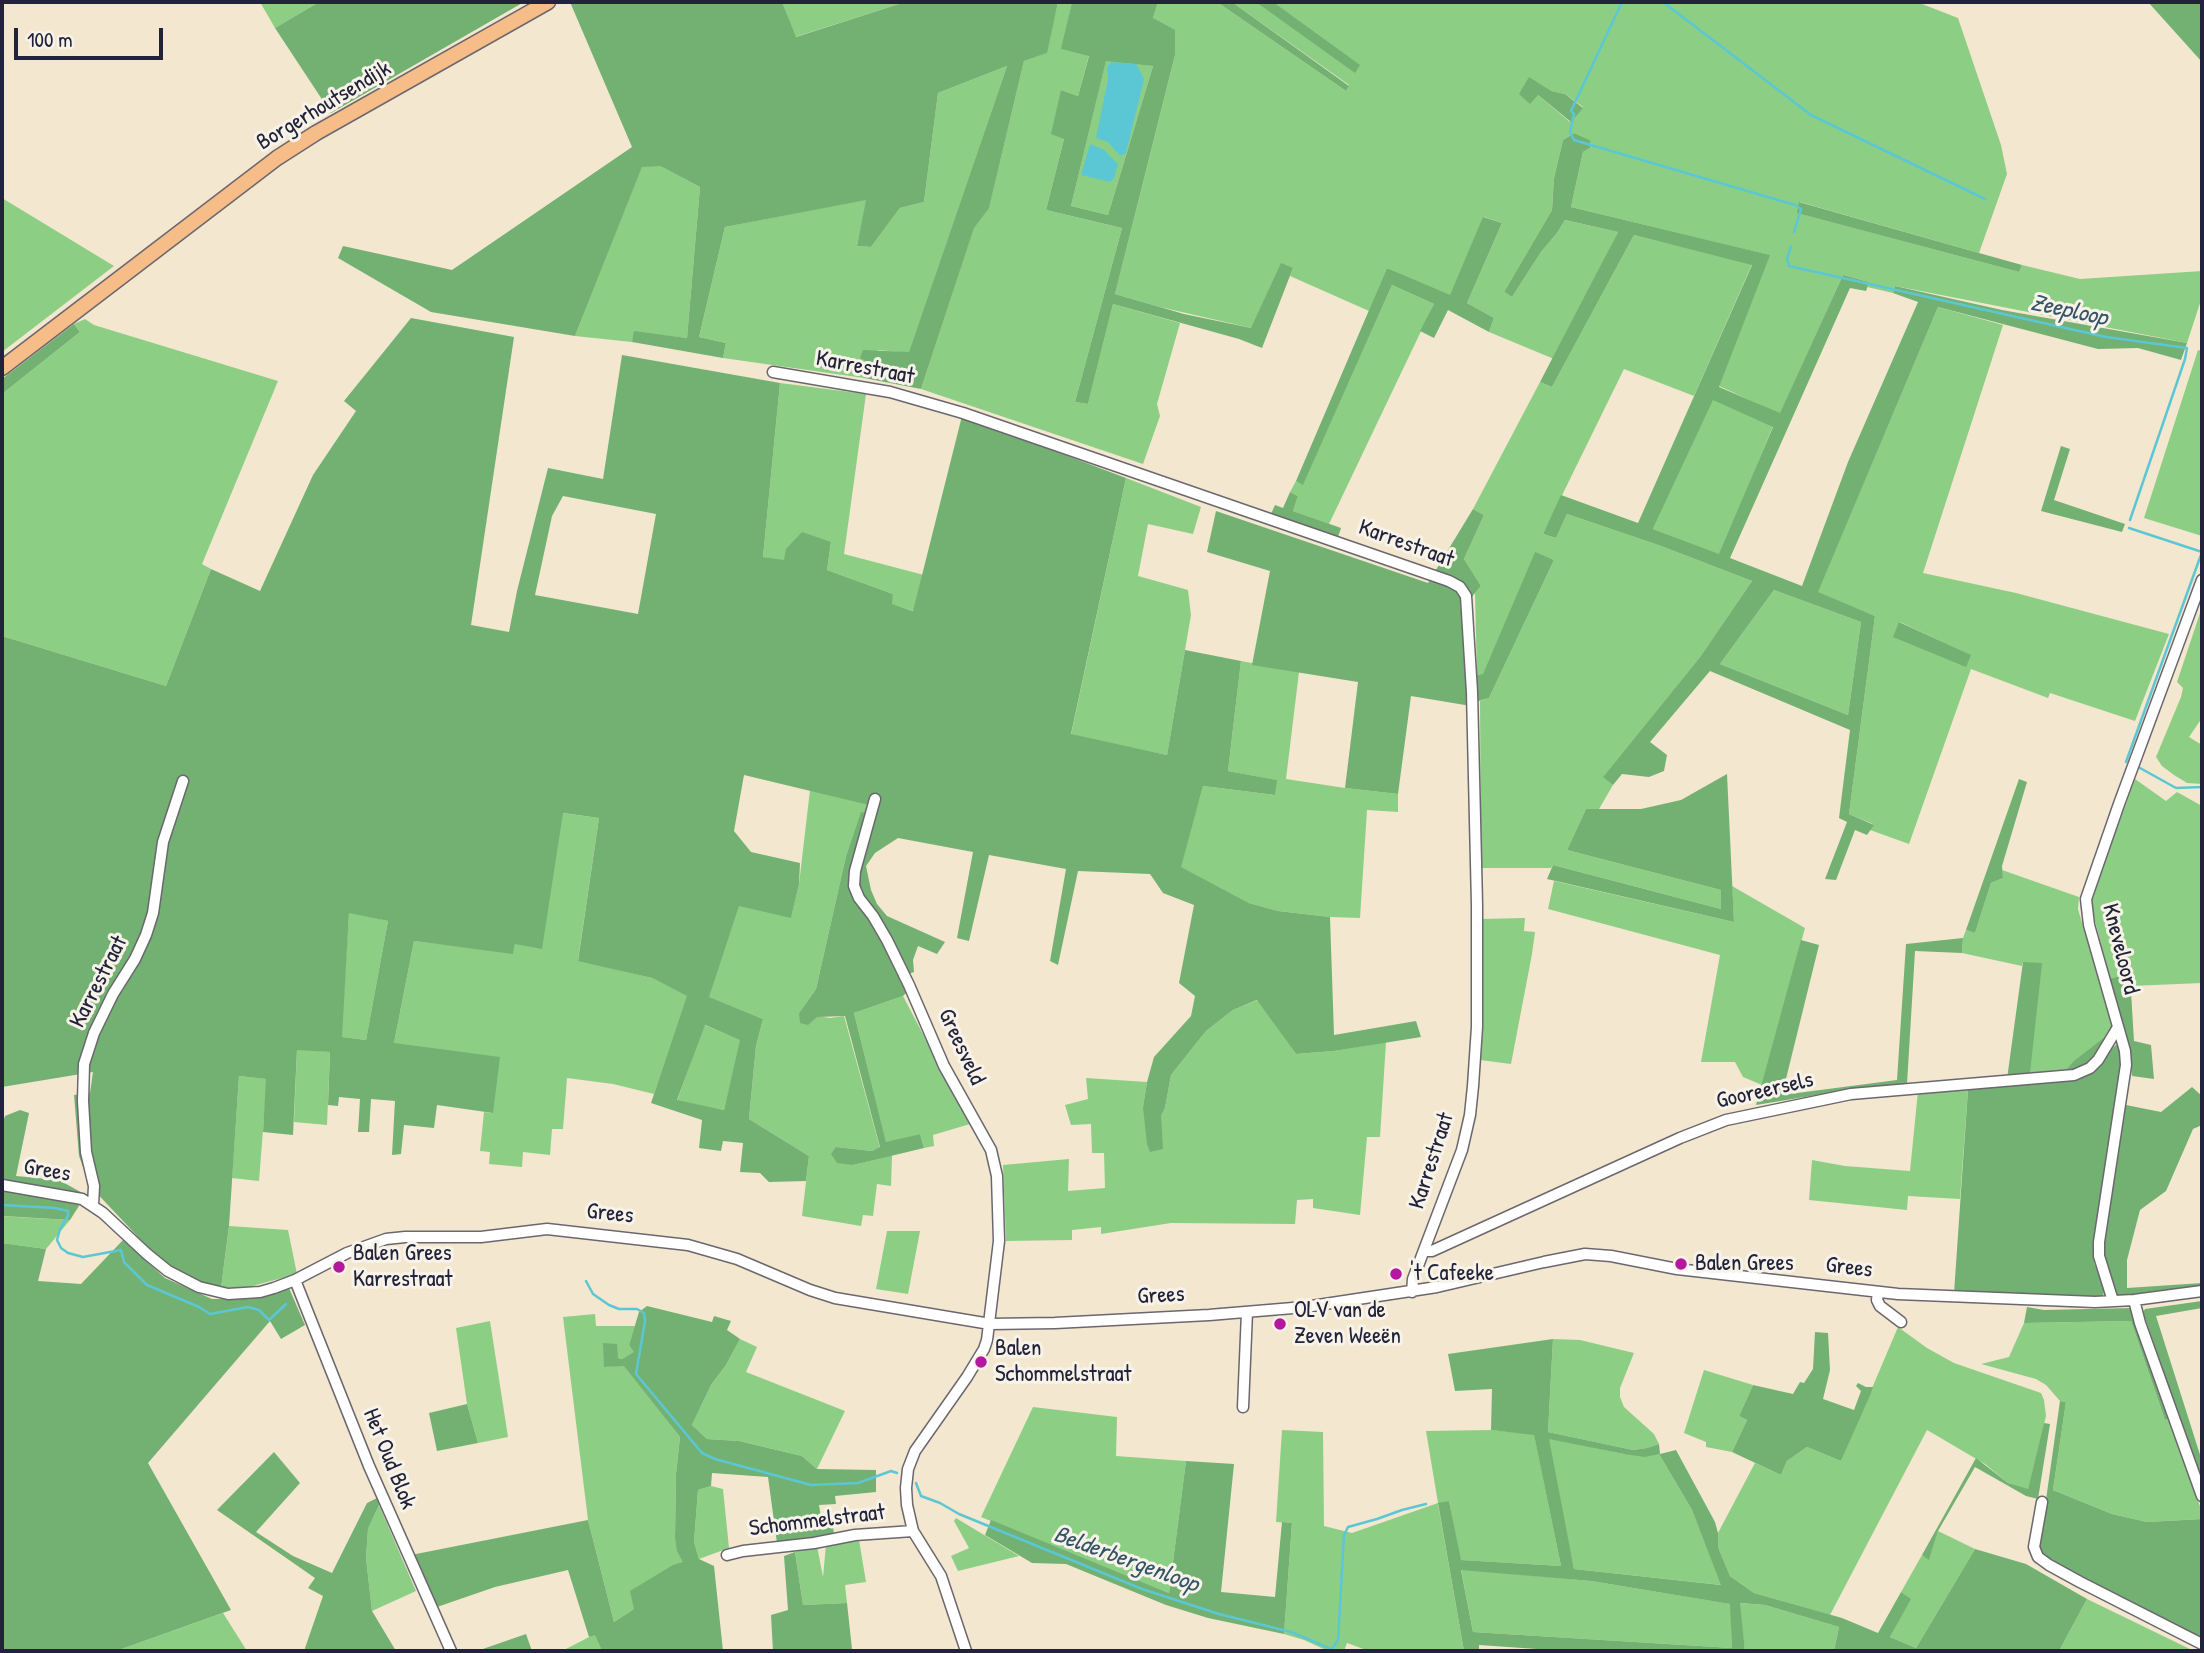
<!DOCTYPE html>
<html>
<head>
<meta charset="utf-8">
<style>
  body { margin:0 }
  #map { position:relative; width:2204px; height:1653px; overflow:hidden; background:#f3e7d0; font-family:"Patrick Hand",sans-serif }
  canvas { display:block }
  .frame { position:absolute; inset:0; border:4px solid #22223b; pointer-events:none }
  .scale { position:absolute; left:14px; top:28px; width:149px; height:32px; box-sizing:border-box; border:4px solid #22223b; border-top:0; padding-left:9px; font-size:21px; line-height:24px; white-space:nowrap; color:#22223b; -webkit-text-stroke:5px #f7f3e8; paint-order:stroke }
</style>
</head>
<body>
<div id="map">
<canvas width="2204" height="1653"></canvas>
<div class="frame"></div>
<div class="scale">100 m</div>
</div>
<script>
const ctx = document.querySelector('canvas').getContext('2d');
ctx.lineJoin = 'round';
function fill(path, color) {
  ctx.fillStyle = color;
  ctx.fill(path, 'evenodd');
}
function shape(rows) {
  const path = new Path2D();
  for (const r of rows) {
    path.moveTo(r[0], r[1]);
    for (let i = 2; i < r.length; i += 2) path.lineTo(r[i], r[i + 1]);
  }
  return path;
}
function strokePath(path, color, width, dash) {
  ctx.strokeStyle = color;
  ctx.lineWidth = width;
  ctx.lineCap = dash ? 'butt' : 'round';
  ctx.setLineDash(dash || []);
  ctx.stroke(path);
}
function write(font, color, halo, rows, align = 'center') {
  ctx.font = font + ' "Patrick Hand",sans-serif';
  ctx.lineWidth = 6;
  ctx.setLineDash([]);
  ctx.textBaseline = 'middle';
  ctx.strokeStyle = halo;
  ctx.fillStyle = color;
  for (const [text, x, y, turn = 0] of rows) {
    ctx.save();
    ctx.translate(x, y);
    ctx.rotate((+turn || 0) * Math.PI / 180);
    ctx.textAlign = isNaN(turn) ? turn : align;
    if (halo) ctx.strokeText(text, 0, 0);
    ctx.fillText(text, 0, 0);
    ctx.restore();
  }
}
fill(shape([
  [260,2,319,2,275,28],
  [782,2,905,2,795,37],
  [1058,2,1072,2,1062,49,1089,55,1078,96,1061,90,1064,139,1046,210,1122,228,1075,402,1088,404,1113,304,1180,323,1157,404,1160,416,1143,464,921,389,974,227,989,207,1024,61,1046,53],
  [1158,2,1217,2,1346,91,1349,85,1232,2,1917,2,1958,18,2001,145,2007,174,1979,253,1800,202,1798,213,2019,272,2022,265,2080,279,2202,271,2202,297,2187,343,1895,286,1893,293,1867,287,1869,282,1843,275,1780,414,1719,386,1769,255,1571,207,1583,152,1590,148,1590,140,1574,133,1563,140,1554,178,1552,210,1504,292,1512,297,1541,252,1557,233,1565,220,1618,232,1554,359,1489,332,1494,318,1467,303,1502,223,1484,217,1450,296,1387,268,1369,311,1290,276,1293,268,1251,328,1160,307,1115,294,1175,55,1153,18],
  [1551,91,1565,94,1583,107,1570,122,1538,95],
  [1106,60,1153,66,1108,215,1071,206],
  [1007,66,909,353,878,350,869,363,864,378,723,358,726,343,699,337,725,227,867,199,857,246,871,247,900,208,924,202,938,93],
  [642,166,660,166,700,187,687,338,635,332,632,342,575,336],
  [2,198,114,266,2,352],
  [1634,235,1752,264,1694,396,1624,369,1543,534,1556,538,1567,514,1661,546,1752,581,1700,657,1604,776,1613,785,1599,809,1586,809,1567,850,1721,890,1721,909,1553,865,1551,868,1481,868,1480,701,1489,698,1554,560,1535,553,1483,675,1477,676,1475,593,1481,586,1464,559,1484,515,1473,509,1540,382,1552,387],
  [1392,285,1434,304,1329,524,1293,511,1298,496,1290,492,1296,481,1303,484],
  [1938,307,2003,325,1923,573,2016,593,2169,634,2135,721,2050,693,2048,698,1971,669,1909,844,1870,830,1873,824,1849,814,1875,616,1817,593],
  [1900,622,1970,655,1970,656,1894,636],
  [85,319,94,325,278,381,202,564,211,569,166,686,2,636,2,394,80,332,74,324],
  [2198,350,2202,351,2202,536,2144,518],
  [780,383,866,394,844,554,924,575,914,611,891,604,893,594,827,570,831,542,784,561,763,557],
  [1713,399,1773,426,1720,555,1653,529],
  [1126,478,1201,507,1193,534,1148,524,1138,576,1188,590,1191,615,1167,755,1071,735],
  [1774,590,1861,622,1848,715,1720,664],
  [2202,607,2202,718,2189,737,2202,745,2202,784,2187,783,2174,775,2162,766,2156,757,2181,697,2183,688,2177,682],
  [1241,661,1299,672,1286,779,1345,788,1398,794,1398,812,1367,810,1360,918,1330,917,1278,911,1249,903,1180,867,1203,786,1275,795,1276,780,1228,771],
  [2135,779,2166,801,2177,792,2202,806,2202,983,2130,986,2129,975,2110,978,2090,902],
  [810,790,874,806,871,814,861,813,846,856,816,989,799,1013,830,1018,844,1016,880,1148,872,1151,836,1147,853,1165,892,1155,891,1186,877,1184,873,1216,863,1215,861,1226,802,1216,809,1156,749,1119,756,1046,763,1019,708,997,739,905,791,917,799,884],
  [562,813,599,818,578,960,652,978,688,996,654,1094,613,1084,567,1078,563,1129,552,1129,550,1155,523,1152,522,1167,489,1164,490,1152,480,1151,484,1112,492,1113,394,1043,414,941,513,953,515,944],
  [2002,870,2079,897,2078,909,2111,1024,2106,1036,2066,1070,2029,1073,2023,962,2022,966,1962,953,1963,938,1966,930,1975,933,1991,883,2003,878],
  [1554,881,1734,922,1732,886,1805,928,1762,1085,1743,1077,1735,1062,1701,1062,1720,955,1548,909],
  [349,912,388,921,366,1040,341,1037],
  [1525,918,1524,931,1535,932,1532,954,1511,1064,1480,1060,1480,919],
  [903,996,970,1124,933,1135,934,1146,924,1148,920,1134,886,1143,854,1013],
  [1258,1000,1296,1054,1334,1051,1386,1042,1380,1137,1367,1137,1360,1215,1313,1208,1313,1199,1297,1200,1295,1224,1171,1223,1101,1234,1101,1227,1072,1230,1072,1240,1006,1241,1003,1165,1069,1159,1068,1191,1105,1188,1104,1153,1092,1153,1091,1124,1071,1125,1065,1105,1088,1099,1086,1078,1147,1082,1143,1107,1161,1116,1165,1108,1171,1075,1206,1031,1233,1010],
  [704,1025,741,1040,724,1110,677,1101],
  [297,1049,330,1052,327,1125,294,1122],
  [239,1076,267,1079,259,1181,232,1178],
  [1968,1090,1960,1199,1908,1196,1907,1210,1809,1200,1812,1160,1845,1166,1910,1171,1918,1091],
  [2,1216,15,1217,70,1220,46,1249,2,1243],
  [229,1226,288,1230,297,1274,245,1288,221,1288],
  [887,1231,920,1231,908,1294,876,1289],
  [595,1314,596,1326,635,1326,629,1345,635,1352,622,1359,618,1358,605,1367,624,1365,680,1437,676,1474,675,1537,684,1562,634,1609,614,1622,588,1520,563,1317],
  [490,1321,508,1437,478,1443,467,1404,456,1328],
  [2131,1321,2165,1420,2170,1419,2202,1512,2202,1519,2147,1522,2112,1514,2053,1490,2066,1402,2060,1401,2046,1385,2036,1379,1981,1364,2009,1357,2024,1323],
  [1898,1327,1927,1348,1954,1363,2041,1393,2044,1400,2046,1416,2028,1490,2008,1483,1985,1464,1927,1430,1830,1615,1754,1593,1730,1576,1718,1547,1718,1533,1755,1463,1781,1475,1787,1461,1807,1447,1841,1461],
  [740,1339,757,1347,746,1372,845,1411,817,1469,802,1456,739,1441,707,1439,692,1425,711,1385,726,1365],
  [1553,1339,1580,1340,1634,1353,1620,1388,1620,1397,1624,1407,1654,1434,1659,1444,1647,1448,1633,1450,1548,1432],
  [1704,1370,1753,1385,1739,1416,1747,1420,1732,1452,1706,1447,1706,1442,1684,1433],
  [1033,1407,1117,1417,1116,1456,1186,1461,1169,1593,981,1517],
  [1282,1430,1323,1432,1324,1526,1352,1533,1438,1503,1426,1431,1491,1430,1534,1434,1561,1566,1460,1560,1449,1501,1438,1504,1464,1651,1369,1651,1347,1643,1344,1651,1328,1651,1304,1640,1284,1634,1292,1523,1276,1522],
  [1549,1438,1624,1454,1659,1454,1692,1510,1722,1585,1574,1569,1548,1442],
  [711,1486,723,1489,729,1548,699,1559,694,1542,698,1490],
  [379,1505,416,1591,372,1611,366,1558,368,1529],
  [956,1518,1019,1556,958,1571,951,1556,969,1548,954,1521],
  [1938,1531,1975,1549,1916,1648,1890,1637,1910,1599,1901,1592,1922,1555,1929,1559],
  [859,1540,866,1582,845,1585,847,1603,803,1605,795,1552,817,1546,823,1577,826,1545],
  [1461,1569,1591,1581,1731,1604,1732,1648,1473,1632],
  [2087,1599,2194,1651,2059,1651],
  [1739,1603,1765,1605,1839,1627,1834,1651,1745,1651],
  [223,1613,247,1651,116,1651],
  [595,1634,602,1651,562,1651]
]), '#8dce85');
fill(shape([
  [319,2,524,2,331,113,275,28],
  [570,2,782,2,796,37,905,2,1058,2,1047,53,1024,61,989,208,974,228,921,389,864,378,869,363,860,358,863,350,909,352,1007,66,938,93,924,202,900,208,871,247,857,246,866,200,725,227,699,337,726,343,723,358,632,342,634,331,687,338,700,187,660,166,642,167,575,336,431,312,338,258,343,246,452,270,632,147],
  [1072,2,1158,2,1153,18,1175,30,1175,55,1115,294,1184,314,1251,328,1281,263,1293,268,1262,348,1239,339,1113,304,1088,404,1075,402,1122,228,1046,210,1064,139,1051,134,1061,90,1078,96,1089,56,1061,49],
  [1106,61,1153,66,1108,215,1071,206],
  [1217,2,1232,2,1349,86,1346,91],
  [1256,2,1273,2,1360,65,1355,73],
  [2148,2,2202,2,2202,62],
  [1529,77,1551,91,1565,94,1583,108,1571,122,1538,95,1530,104,1519,94],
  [1574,133,1590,140,1590,148,1583,152,1571,207,1770,255,1719,387,1780,413,1843,275,1869,282,1866,291,1850,288,1730,558,1802,586,1848,462,1918,302,1893,293,1895,286,2002,310,2187,343,2181,360,2138,348,2098,349,1938,307,1818,592,1875,616,1849,814,1874,825,1867,835,1855,830,1836,880,1825,879,1847,822,1839,818,1850,730,1710,671,1650,742,1667,755,1664,771,1649,777,1622,774,1613,785,1603,777,1700,657,1752,581,1661,546,1567,514,1556,538,1543,534,1561,495,1638,523,1752,265,1634,235,1552,387,1540,382,1618,232,1565,220,1557,233,1541,252,1512,297,1504,292,1552,210,1554,178,1563,140],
  [1713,400,1773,427,1719,554,1653,529],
  [1774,590,1861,622,1848,715,1720,664],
  [1799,202,1979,253,2022,265,2019,272,1797,213],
  [1483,217,1502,223,1467,303,1494,318,1489,332,1448,310,1434,338,1420,331,1434,304,1392,285,1303,485,1296,481,1387,268,1450,295],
  [411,318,514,337,471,625,509,632,517,591,548,468,603,479,622,355,780,383,763,557,784,560,786,549,802,532,831,542,827,570,893,594,892,604,913,611,962,416,1126,478,1071,734,1167,755,1185,650,1241,661,1228,771,1277,780,1275,795,1203,786,1181,867,1249,903,1278,911,1330,917,1334,1035,1416,1021,1421,1037,1334,1051,1296,1054,1257,1000,1233,1010,1206,1031,1171,1075,1165,1108,1161,1116,1163,1149,1150,1152,1147,1144,1143,1107,1147,1082,1154,1057,1191,1016,1195,996,1179,983,1194,905,1163,893,1150,874,1078,871,1058,965,1050,961,1066,869,989,855,969,941,957,938,973,852,898,838,875,853,866,866,871,890,877,904,887,916,945,942,937,954,918,946,913,960,914,972,903,976,900,981,907,992,903,996,854,1013,886,1142,920,1134,924,1148,853,1165,837,1163,831,1154,836,1147,872,1151,880,1147,845,1016,817,1017,808,1025,800,1023,799,1013,816,989,846,856,861,812,871,814,873,806,744,775,734,831,751,852,800,863,799,884,791,918,739,906,709,997,763,1019,756,1046,749,1119,809,1156,806,1181,769,1182,760,1173,740,1172,743,1143,723,1141,721,1151,699,1148,702,1120,651,1103,687,996,652,978,578,961,599,818,563,813,542,949,515,944,513,954,414,941,394,1043,500,1057,493,1113,437,1105,434,1128,404,1125,401,1154,392,1155,395,1101,371,1099,369,1132,358,1132,360,1099,339,1097,338,1106,328,1105,330,1052,297,1050,293,1135,263,1132,266,1079,239,1076,229,1226,221,1288,194,1279,158,1258,90,1186,79,1156,74,1095,90,1093,93,1072,2,1087,2,636,166,686,211,569,260,591,313,475,356,411,344,401],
  [563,496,656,514,638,614,535,595,552,516],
  [349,913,388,921,366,1040,342,1037],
  [705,1025,740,1040,724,1110,677,1100],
  [74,324,80,332,2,394,2,379],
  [2061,446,2070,449,2054,500,2125,524,2122,532,2041,511],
  [1290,492,1298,496,1293,511,1341,528,1338,537,1271,514,1275,505,1283,508],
  [1473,509,1484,515,1464,559,1481,586,1465,605,1468,678,1483,674,1535,552,1554,560,1489,698,1465,705,1411,696,1398,794,1345,788,1358,682,1252,665,1270,571,1207,552,1216,511,1428,583],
  [1899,622,1971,655,1966,667,1893,637],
  [1727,774,1734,922,1547,879,1553,865,1721,909,1721,890,1567,850,1586,809,1641,809,1681,800],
  [2019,779,2027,782,2002,866,2003,878,1991,883,1975,933,1966,930],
  [1963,938,1962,953,1915,951,1907,1084,1847,1090,1756,1105,1801,940,1819,945,1782,1095,1897,1080,1906,944],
  [2023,962,2042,963,2030,1073,2066,1070,2074,1061,2106,1036,2111,1024,2112,1030,2110,1037,2088,1065,2073,1071,2007,1079],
  [2130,975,2134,1041,2151,1045,2154,1079,2132,1076,2128,1041,2110,978],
  [2119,1042,2123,1068,2095,1240,2094,1263,2105,1287,2103,1296,2065,1298,1954,1293,1968,1090,2068,1080,2107,1053],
  [2192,1087,2202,1096,2202,1125,2193,1129,2166,1191,2140,1210,2127,1260,2127,1288,2202,1283,2202,1288,2117,1296,2108,1274,2102,1251,2112,1177,2126,1105,2161,1112],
  [20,1110,29,1113,16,1176,59,1180,86,1195,70,1220,2,1216,2,1126,5,1116],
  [123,1240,165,1278,212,1299,248,1299,289,1288,305,1325,281,1339,270,1321,148,1463,231,1610,116,1651,2,1651,2,1243,46,1249,38,1281,81,1284],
  [2202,1301,2202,1308,2156,1316,2202,1461,2202,1483,2143,1312,2145,1309],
  [647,1306,712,1322,714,1316,731,1321,727,1330,740,1339,726,1365,711,1385,692,1425,707,1439,739,1441,802,1456,817,1469,876,1470,876,1492,835,1496,836,1504,819,1505,821,1517,832,1518,834,1535,777,1543,768,1477,712,1473,711,1486,698,1490,694,1542,699,1559,714,1566,723,1651,602,1651,595,1635,589,1637,568,1570,495,1587,437,1607,411,1555,588,1520,614,1622,634,1609,630,1591,673,1565,683,1562,677,1551,675,1537,676,1474,680,1437,624,1366,604,1367,603,1343,617,1344,618,1358,622,1359,634,1352,629,1345,639,1312],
  [2027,1307,2044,1310,2132,1308,2170,1419,2165,1420,2131,1321,2024,1323],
  [1815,1332,1828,1333,1830,1370,1823,1399,1854,1410,1861,1391,1856,1386,1858,1383,1866,1387,1873,1387,1871,1393,1841,1461,1807,1447,1787,1461,1781,1475,1732,1452,1747,1420,1739,1416,1753,1385,1793,1394,1800,1382,1804,1383,1813,1369],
  [1553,1339,1548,1432,1633,1450,1647,1448,1659,1444,1660,1454,1676,1450,1715,1522,1718,1533,1718,1547,1730,1576,1754,1593,1842,1618,1878,1633,1901,1592,1911,1599,1890,1637,1916,1648,1975,1549,2026,1564,2087,1599,2059,1651,1834,1651,1839,1627,1765,1605,1740,1603,1745,1651,1566,1651,1479,1645,1479,1651,1464,1651,1438,1503,1449,1501,1461,1560,1561,1566,1534,1435,1491,1430,1492,1389,1455,1391,1448,1354],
  [1549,1439,1624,1454,1645,1457,1659,1454,1692,1510,1721,1585,1574,1569],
  [1461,1570,1591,1581,1730,1604,1732,1648,1473,1632],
  [2060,1401,2066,1402,2053,1490,2112,1514,2147,1522,2202,1519,2202,1640,2057,1566,2044,1557,2039,1549],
  [467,1404,478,1443,437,1451,429,1413],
  [2044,1423,2050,1424,2038,1499,2026,1496,1975,1467,1938,1531,1929,1560,1922,1555,1976,1458,2008,1483,2028,1489],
  [274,1452,300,1483,256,1532,293,1556,332,1573,367,1503,377,1498,379,1505,368,1529,366,1558,372,1611,396,1651,304,1651,323,1596,308,1588,315,1578,217,1510],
  [1186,1461,1234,1464,1221,1592,1275,1597,1282,1522,1292,1523,1284,1634,1208,1618,1166,1605,1066,1564,1032,1563,985,1535,991,1520,1169,1593],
  [795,1552,803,1605,847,1603,852,1649,831,1651,773,1651,771,1615,788,1610,784,1556],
  [526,1634,532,1651,477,1651]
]), '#72b172');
fill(shape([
  [1111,62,1136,64,1144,79,1126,153,1120,156,1108,142,1096,138,1108,79,1107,67],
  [1090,144,1104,150,1118,164,1114,178,1110,182,1081,175]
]), '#5cc7d4');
strokePath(shape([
  [1622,2,1571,111,1574,114,1570,132,1574,140,1795,205,1801,209,1794,232],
  [1663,2,1811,115,1985,199],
  [1791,246,1787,259,1789,266,2106,337,2187,348,2185,359,2130,520],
  [2126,762,2202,552,2129,528],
  [2140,768,2176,788,2202,787],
  [2,1205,55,1208,68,1211,68,1216,60,1229,57,1240,61,1248,68,1253,83,1257,121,1250,124,1262,147,1285,199,1307,210,1314,248,1307,259,1310,269,1320,286,1304],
  [586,1281,593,1294,609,1305,619,1309,637,1309,644,1313,645,1321,636,1374,702,1453,715,1459,811,1485,858,1483,891,1471,897,1473],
  [916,1483,921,1496,940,1503,959,1514,1142,1589,1219,1614,1291,1632,1336,1651],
  [1332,1649,1338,1640,1344,1535,1348,1527,1377,1519,1402,1510,1426,1504]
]), '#5cc7d4', 2.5);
const minor = shape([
  [773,372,890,392,963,413,1449,581,1460,587,1466,596,1472,692,1477,905,1477,1027,1473,1086,1470,1115,1462,1150,1413,1279,1412,1292],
  [875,799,855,871,854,886,859,898,873,916,887,940,909,985,944,1066,991,1150,997,1176,999,1241,987,1340,984,1349,967,1377,915,1451,908,1469,906,1488,907,1505,913,1531,941,1576,966,1651],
  [2,1185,82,1199,103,1213,147,1254,168,1271,199,1287,228,1294,260,1292,274,1288,295,1280,347,1253,386,1239,405,1237,481,1237,547,1229,688,1245,737,1259,810,1290,835,1298,990,1324,1055,1323,1209,1315,1305,1307,1437,1287,1544,1262,1585,1254,1611,1256,1677,1269,1898,1294,2095,1302,2134,1300,2202,1291],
  [93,1205,94,1186,86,1152,83,1101,84,1064,94,1033,113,994,135,959,146,935,153,913,163,842,183,781],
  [1424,1251,1432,1251,1680,1138,1726,1120,1851,1094,2074,1075,2090,1068,2098,1060,2118,1027],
  [295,1280,369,1466,451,1651],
  [1878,1292,1877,1300,1880,1306,1901,1322],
  [2134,1300,2140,1323,2202,1496],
  [2113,1301,2099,1256,2099,1242,2126,1065,2125,1051,2089,925,2086,899,2119,804,2202,580],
  [1243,1407,1247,1312],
  [2042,1502,2034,1547,2038,1557,2049,1565,2080,1582,2202,1644],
  [727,1555,743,1551,814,1543,855,1535,913,1531]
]);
const major = shape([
  [2,368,277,158,316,133,548,2]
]);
strokePath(minor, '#6b676f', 13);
strokePath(major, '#6b676f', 17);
strokePath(minor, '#fff', 10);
strokePath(major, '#f7bd88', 14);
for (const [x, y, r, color] of [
  [1681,1264,7,"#b5179e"],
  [339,1267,7,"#b5179e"],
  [1396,1274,7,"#b5179e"],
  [1280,1324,7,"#b5179e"],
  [981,1362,7,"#b5179e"]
]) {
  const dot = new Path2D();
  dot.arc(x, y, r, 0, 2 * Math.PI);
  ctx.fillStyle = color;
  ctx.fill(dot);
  strokePath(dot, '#f7f3e8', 2.5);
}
write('23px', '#22223b', '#f7f3e8', [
  ["Borgerhoutsendijk",324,106,-31],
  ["Karrestraat",865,368,11],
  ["Karrestraat",1406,544,20],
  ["Kneveloord",2120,949,76],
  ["Karrestraat",99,982,-63],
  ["Greesveld",961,1047,65],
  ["Gooreersels",1765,1091,-13],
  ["Karrestraat",1432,1161,-72],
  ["Grees",47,1171,10],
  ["Grees",610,1214,6],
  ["Grees",1849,1268,7],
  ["Grees",1161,1296,-3],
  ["Het Oud Blok",389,1459,68],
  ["Schommelstraat",817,1521,-7]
]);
write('23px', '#22223b', '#f7f3e8', [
  ["Balen Grees",353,1254],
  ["Karrestraat",353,1280],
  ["Balen Grees",1695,1264],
  ["'t Cafeeke",1410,1274],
  ["OLV van de",1294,1311],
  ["Zeven Weeën",1294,1337],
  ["Balen",995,1349],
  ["Schommelstraat",995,1375]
], 'left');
write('italic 24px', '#335469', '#f7f3e8', [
  ["Zeeploop",2069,311,12],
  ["Belderbergenloop",1126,1560,20]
]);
</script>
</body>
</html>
